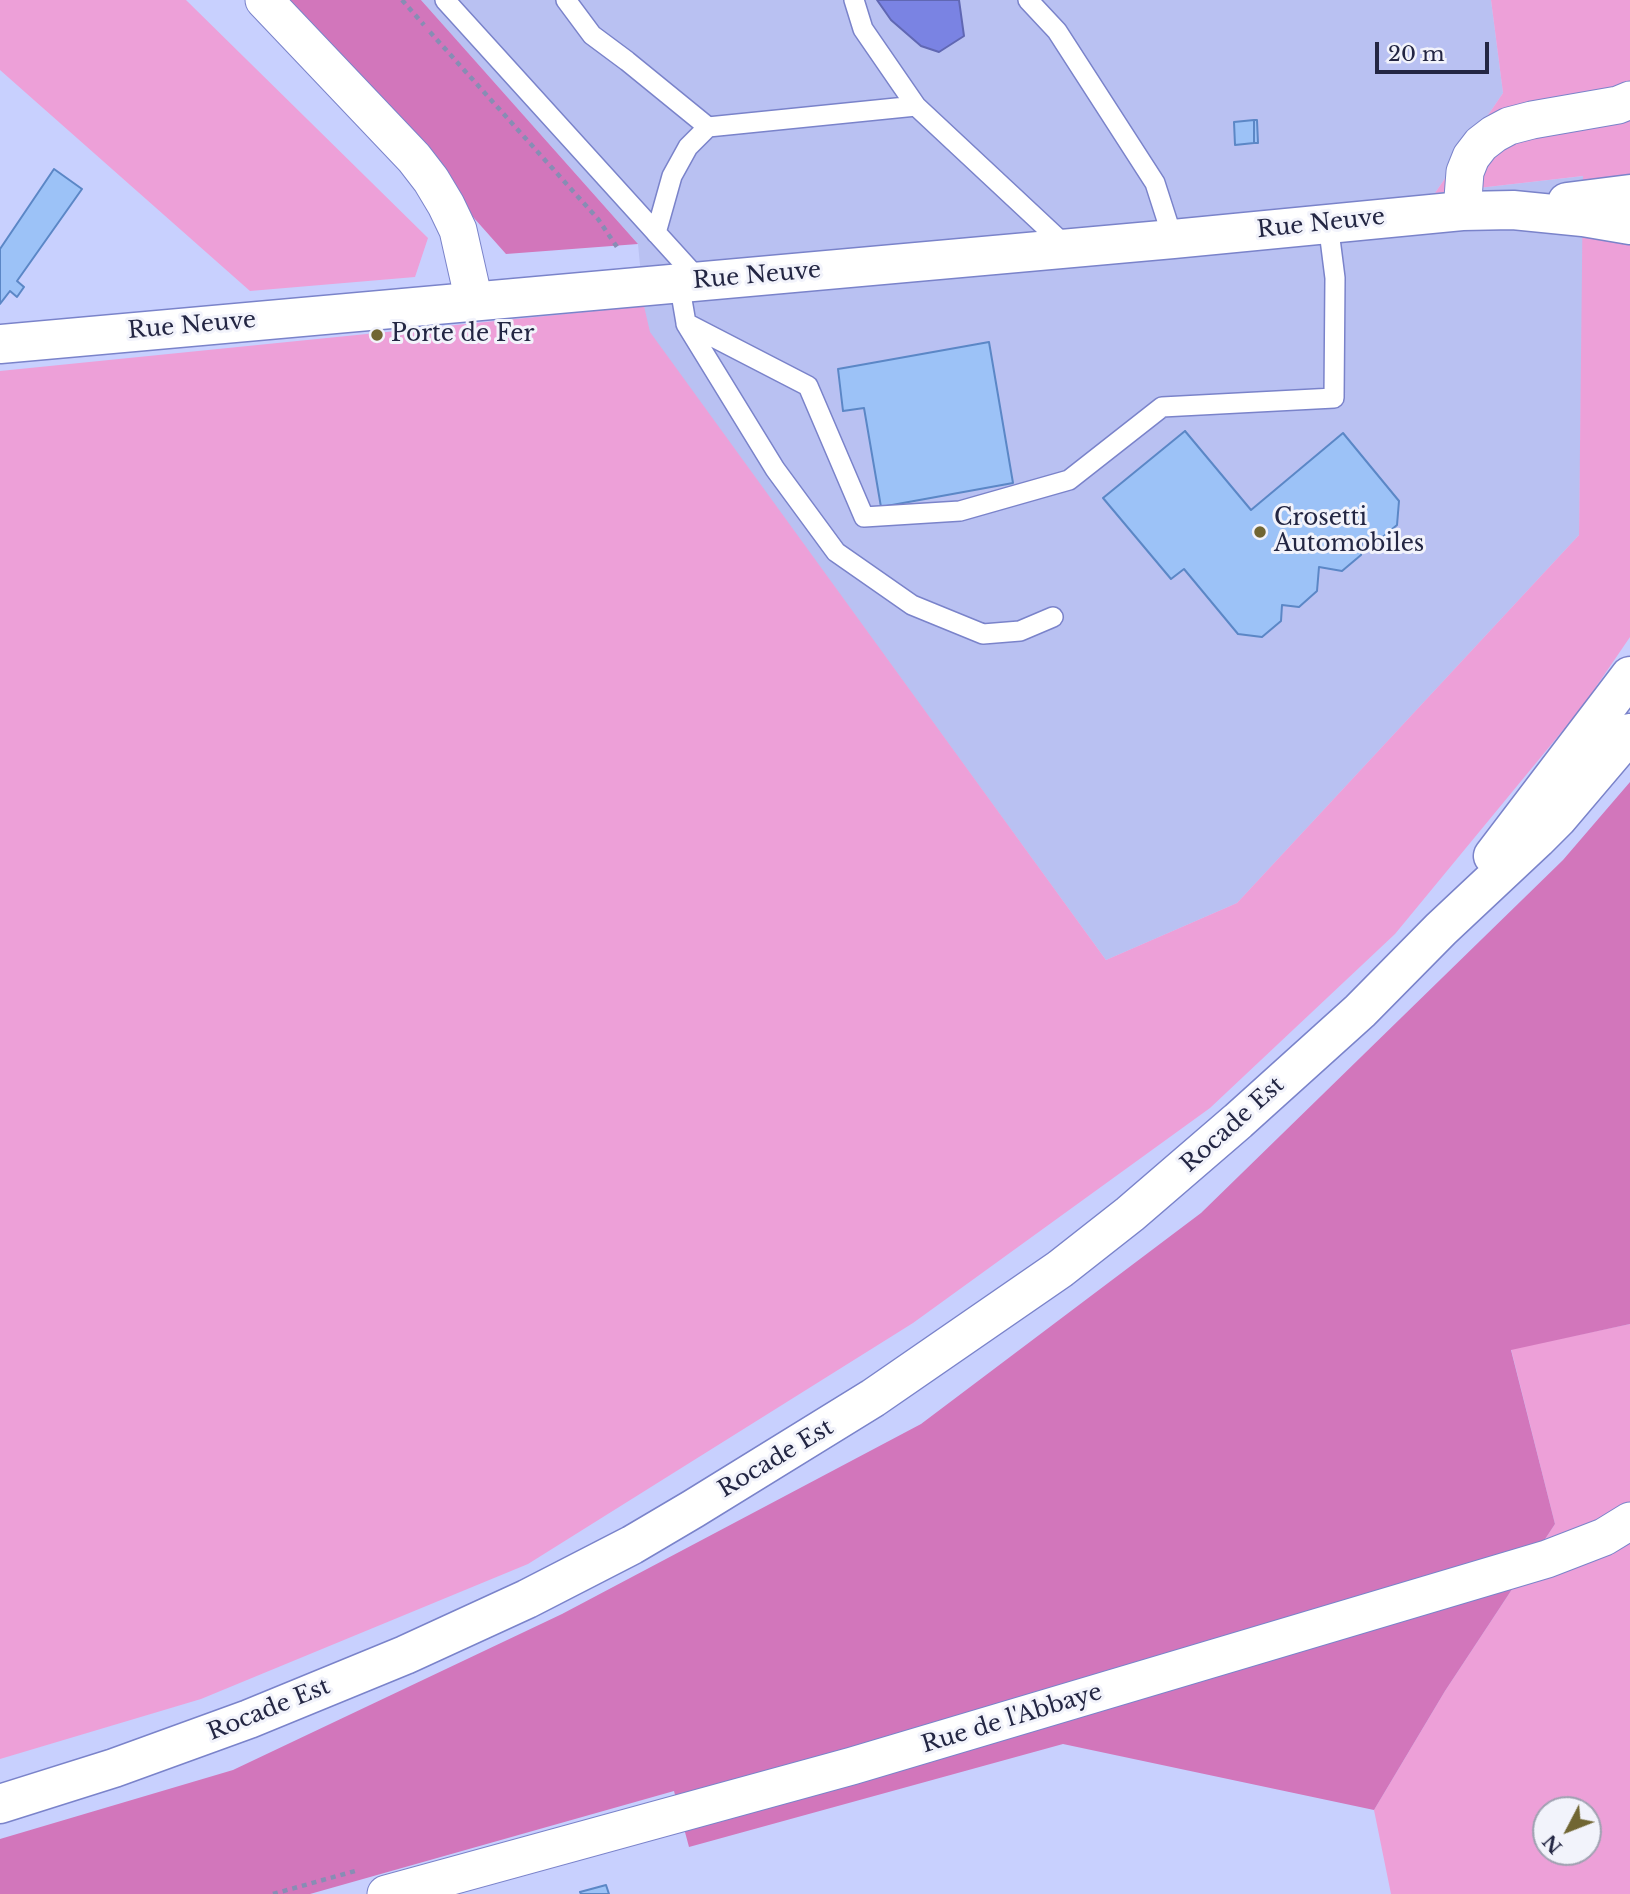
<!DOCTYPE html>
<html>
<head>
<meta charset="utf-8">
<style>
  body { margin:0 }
  #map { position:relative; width:1630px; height:1894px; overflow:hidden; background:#c8d0fe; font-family:"Libre Baskerville",serif }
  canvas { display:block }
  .north { position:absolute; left:1532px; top:1796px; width:70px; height:70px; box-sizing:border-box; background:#f2f3fb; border:2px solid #9fa1b1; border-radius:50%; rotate:228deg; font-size:19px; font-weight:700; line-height:28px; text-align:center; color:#232643 }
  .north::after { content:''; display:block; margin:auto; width:24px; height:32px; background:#716633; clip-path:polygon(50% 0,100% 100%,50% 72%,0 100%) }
  .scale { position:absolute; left:1375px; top:42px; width:114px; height:32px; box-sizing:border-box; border:4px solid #232643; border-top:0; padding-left:9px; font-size:21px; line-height:24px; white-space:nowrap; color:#232643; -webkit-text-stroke:5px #f2f3fb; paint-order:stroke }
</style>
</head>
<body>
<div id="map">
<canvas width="1630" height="1894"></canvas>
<div class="north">N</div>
<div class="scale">20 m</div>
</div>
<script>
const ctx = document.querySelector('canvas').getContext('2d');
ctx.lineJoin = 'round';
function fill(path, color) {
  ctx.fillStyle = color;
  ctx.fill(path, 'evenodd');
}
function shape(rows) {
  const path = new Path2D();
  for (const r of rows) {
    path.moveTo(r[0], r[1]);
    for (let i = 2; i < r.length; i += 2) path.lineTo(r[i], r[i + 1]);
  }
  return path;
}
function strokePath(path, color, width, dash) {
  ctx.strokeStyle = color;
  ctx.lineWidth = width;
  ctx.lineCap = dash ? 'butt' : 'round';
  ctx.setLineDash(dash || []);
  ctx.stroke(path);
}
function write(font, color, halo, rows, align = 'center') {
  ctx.font = font + ' "Libre Baskerville",serif';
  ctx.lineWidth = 6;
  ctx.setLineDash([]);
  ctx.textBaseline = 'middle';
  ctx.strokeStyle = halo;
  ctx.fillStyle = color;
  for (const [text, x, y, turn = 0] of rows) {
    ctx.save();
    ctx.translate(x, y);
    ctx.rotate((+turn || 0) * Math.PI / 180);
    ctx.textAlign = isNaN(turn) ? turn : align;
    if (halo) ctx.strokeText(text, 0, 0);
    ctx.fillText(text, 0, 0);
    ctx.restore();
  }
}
fill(shape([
  [421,0,1491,0,1503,93,1435,193,1584,176,1579,535,1237,903,1106,960,646,328,638,244]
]), '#b9c1f2');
fill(shape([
  [0,0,186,0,428,238,415,277,250,291,0,70],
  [1491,0,1630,0,1630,637,1583,706,1395,934,1210,1108,913,1323,528,1564,201,1699,0,1759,0,371,644,306,650,332,1106,960,1237,903,1579,535,1583,176,1435,193,1503,93],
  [1630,1324,1630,1894,1391,1894,1374,1810,1445,1691,1555,1524,1511,1349],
  [1546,1810,1588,1810,1588,1852,1546,1852]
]), '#eda0d8');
fill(shape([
  [280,0,421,0,638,244,506,254],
  [1630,782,1630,1324,1511,1350,1555,1524,1445,1691,1374,1810,1063,1744,689,1847,674,1791,310,1894,0,1894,0,1839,233,1770,562,1614,921,1424,1201,1213,1563,860]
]), '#d276bb');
const water = shape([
  [877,0,959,0,964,36,939,52,921,46,891,20,877,0]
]);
fill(water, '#7a83e3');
strokePath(water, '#6067b3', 2);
const building = shape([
  [1254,120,1254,143,1235,145,1234,122,1254,120],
  [1254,120,1257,120,1258,143,1254,143,1254,120],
  [54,169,82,189,17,281,24,287,17,297,10,291,0,304,0,249,54,169],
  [989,342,1013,483,881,507,864,408,843,411,838,369,989,342],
  [1185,431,1251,510,1343,433,1399,501,1397,525,1378,541,1362,539,1361,555,1342,571,1319,567,1317,591,1299,607,1282,605,1281,621,1262,637,1238,634,1184,569,1171,579,1103,498,1185,431],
  [606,1885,609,1894,581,1894,580,1892,606,1885]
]);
fill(building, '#9cc2f7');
strokePath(building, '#5b87c6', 2);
const service = shape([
  [445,0,699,280],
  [566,0,592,35,627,61,708,127,916,106,1067,247],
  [854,0,863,29,916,106],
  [1028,0,1057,31,1155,183,1173,239],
  [656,233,672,176,688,147,708,127],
  [679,282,686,323,808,386,864,517,960,511,1069,480,1162,407,1334,398,1335,278,1328,223],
  [686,324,775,469,836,552,912,605,983,634,1020,631,1053,617]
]);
const minor = shape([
  [264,0,414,158,431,180,446,205,458,230,474,301],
  [1462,211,1465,172,1471,157,1481,144,1494,134,1509,126,1532,120,1618,105,1630,100],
  [386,1894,852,1766,1547,1559,1604,1537,1630,1521]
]);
const tertiary = shape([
  [1567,202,1630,194],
  [0,344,1173,239,1462,211,1513,210,1583,217,1630,225]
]);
const primary = shape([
  [1493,856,1630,676],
  [0,1804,114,1768,249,1719,405,1655,527,1599,632,1545,693,1509,873,1398,1060,1269,1130,1214,1238,1121,1360,1011,1441,929,1537,839,1558,818,1630,733]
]);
strokePath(service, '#7a83ca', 22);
strokePath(minor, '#7a83ca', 39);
strokePath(tertiary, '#7a83ca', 41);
strokePath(primary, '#7a83ca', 41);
strokePath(shape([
  [402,0,424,25],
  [430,32,598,219,619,250],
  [273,1894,355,1871]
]), '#878db4', 4.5, [5, 5]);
strokePath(service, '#fff', 19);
strokePath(minor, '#fff', 37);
strokePath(tertiary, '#fff', 38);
strokePath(primary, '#fff', 38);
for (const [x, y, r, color] of [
  [377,335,7,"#716633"],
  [1260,532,7,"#716633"]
]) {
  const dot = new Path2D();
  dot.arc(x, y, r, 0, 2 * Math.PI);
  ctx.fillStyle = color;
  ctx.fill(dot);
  strokePath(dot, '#f2f3fb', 2.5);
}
write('23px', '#232643', '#f2f3fb', [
  ["Rue Neuve",1321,224,-6],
  ["Rue Neuve",757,276,-5],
  ["Rue Neuve",192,326,-5],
  ["Rocade Est",1233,1125,-42],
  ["Rocade Est",776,1459,-31],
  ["Rocade Est",269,1710,-22],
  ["Rue de l'Abbaye",1012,1719,-17]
]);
write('23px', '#232643', '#f2f3fb', [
  ["Porte de Fer",391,335],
  ["Crosetti",1274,519],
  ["Automobiles",1274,545]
], 'left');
</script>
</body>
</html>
